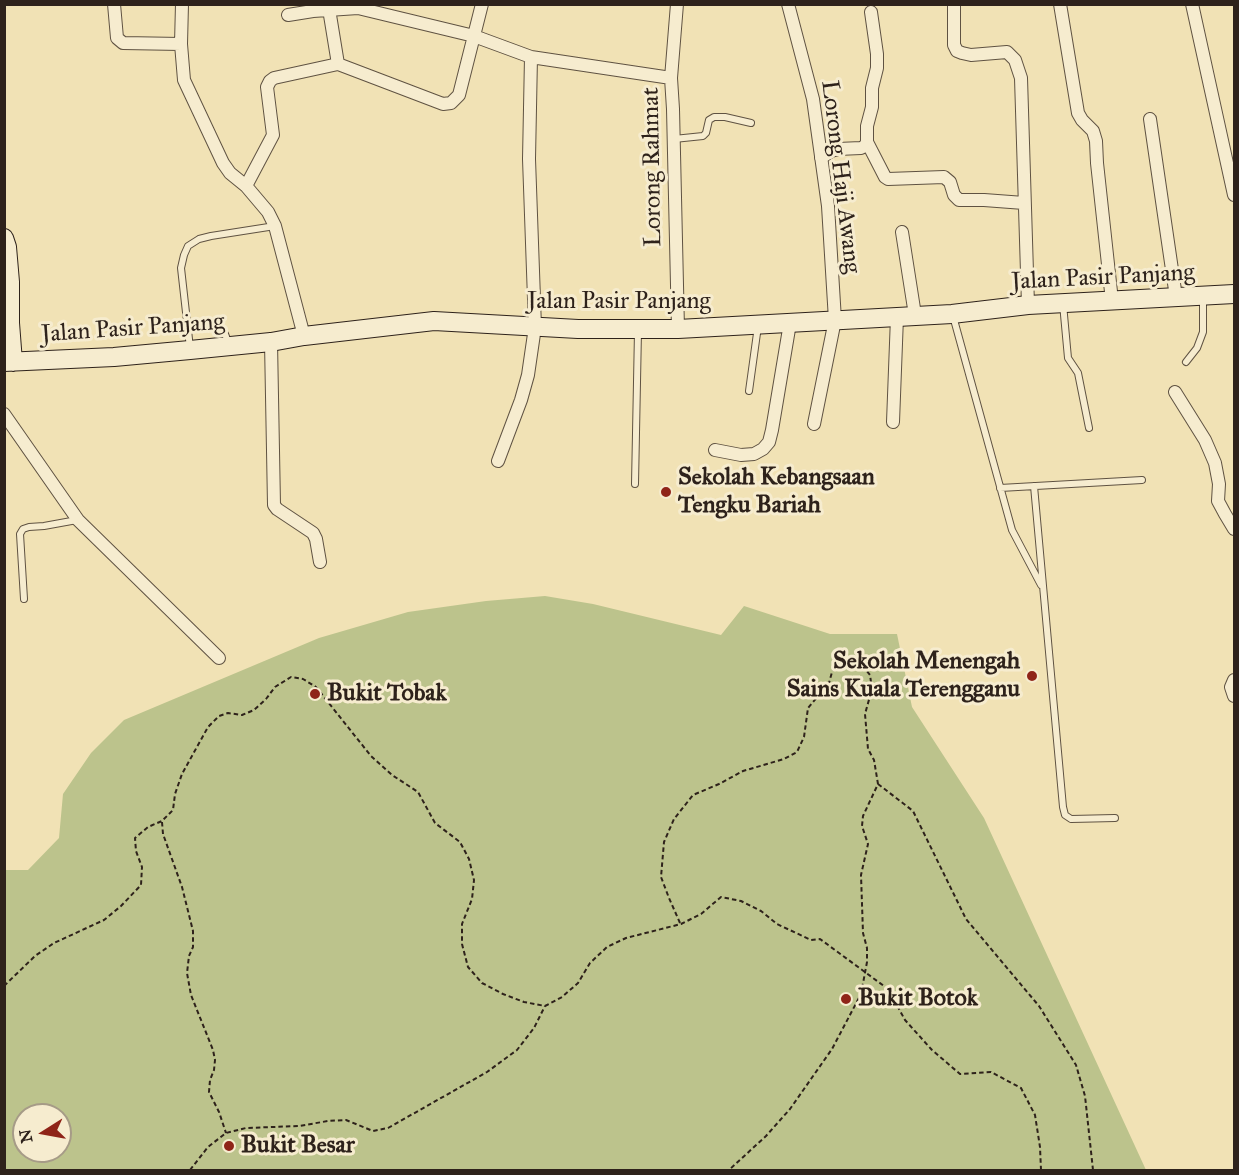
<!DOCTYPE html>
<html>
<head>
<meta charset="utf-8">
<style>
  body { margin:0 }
  #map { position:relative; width:1239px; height:1175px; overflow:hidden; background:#f1e2b5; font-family:"IM FELL Great Primer",serif }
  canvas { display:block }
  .frame { position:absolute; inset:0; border:6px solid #2e221b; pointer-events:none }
  .north { position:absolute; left:12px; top:1103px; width:60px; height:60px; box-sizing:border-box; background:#f6eccf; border:2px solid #a69b87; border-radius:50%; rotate:259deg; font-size:16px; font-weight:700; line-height:24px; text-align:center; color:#2e221b }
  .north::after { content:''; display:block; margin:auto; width:21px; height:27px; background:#8f2418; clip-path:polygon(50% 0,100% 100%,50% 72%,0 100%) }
</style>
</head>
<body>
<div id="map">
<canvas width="1239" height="1175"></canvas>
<div class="frame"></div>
<div class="north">N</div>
</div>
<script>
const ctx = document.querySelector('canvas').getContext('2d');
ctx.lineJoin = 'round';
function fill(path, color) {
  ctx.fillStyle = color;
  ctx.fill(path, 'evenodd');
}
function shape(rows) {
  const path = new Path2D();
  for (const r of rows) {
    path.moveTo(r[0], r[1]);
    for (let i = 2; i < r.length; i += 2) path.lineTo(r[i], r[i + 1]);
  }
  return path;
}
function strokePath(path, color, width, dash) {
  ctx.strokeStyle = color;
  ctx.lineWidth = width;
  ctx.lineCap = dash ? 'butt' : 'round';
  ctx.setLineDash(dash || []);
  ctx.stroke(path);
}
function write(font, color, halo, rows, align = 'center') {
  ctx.font = font + ' "IM FELL Great Primer",serif';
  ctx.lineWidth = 6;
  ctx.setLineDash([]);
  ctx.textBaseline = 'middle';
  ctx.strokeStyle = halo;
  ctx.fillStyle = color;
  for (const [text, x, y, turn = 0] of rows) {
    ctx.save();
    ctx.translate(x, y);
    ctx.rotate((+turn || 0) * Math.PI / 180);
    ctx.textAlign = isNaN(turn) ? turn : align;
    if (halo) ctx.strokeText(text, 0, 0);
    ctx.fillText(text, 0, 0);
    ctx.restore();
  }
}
fill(shape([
  [545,596,593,604,721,635,744,606,830,634,897,634,912,707,984,818,1146,1170,5,1170,5,870,28,870,59,838,63,794,91,753,124,720,319,638,408,612,486,601],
  [24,1115,60,1115,60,1151,24,1151]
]), '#bcc38c');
const service = shape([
  [674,139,703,136,706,133,709,120,714,117,725,117,751,123],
  [1063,304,1068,358,1078,373,1089,428],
  [953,316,1012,530,1041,585],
  [187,330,207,327,217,328,225,334,229,344],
  [190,348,181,268,184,255,188,246,199,239,211,236,275,226],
  [1186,362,1197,348,1203,332,1203,297],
  [749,391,758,326],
  [635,484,638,331],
  [1034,486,1063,807,1065,815,1071,819,1115,818],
  [1000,488,1142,480],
  [24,599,20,534,23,529,29,527,44,526,77,520]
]);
const minor = shape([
  [114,4,117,38,123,43,181,44],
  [182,4,181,44,184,80,223,163,230,173,246,186,268,212,275,226,304,336],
  [677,4,671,78,673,109,678,329],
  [788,4,813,99,828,206,835,320,814,424],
  [954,4,954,45,957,51,962,53,971,55,1007,52,1015,60,1021,78,1028,305],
  [1060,4,1078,113,1082,120,1093,131,1096,141,1097,163,1112,301],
  [1192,4,1234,195],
  [329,9,338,64,443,104,451,103,459,95,482,4],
  [288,15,313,11,358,8,474,36,531,57,671,78],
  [1150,119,1176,297],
  [867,142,885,177,888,179,944,177,950,182,954,195,959,200,984,200,1024,203],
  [821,158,831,151,838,149,861,148,865,146,867,142,867,126,872,107,872,88,877,68,877,54,871,12],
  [246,186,273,135,267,87,270,81,274,78,338,64],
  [902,232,915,315],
  [271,342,274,505,277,509,313,533,316,539,320,562],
  [1175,392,1205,440,1215,463,1219,484,1218,501,1225,514,1234,529],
  [4,414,78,520,219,658],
  [893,422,897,317],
  [715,450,741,455,754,454,763,449,769,442,772,430,790,323],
  [498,461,521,400,528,375,535,327,529,159,531,57],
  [1234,680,1231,687,1234,696]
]);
const secondary = shape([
  [4,238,7,247,10,282,10,323,13,362],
  [4,362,114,357,190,350,271,342,304,336,434,321,578,329,678,329,952,314,1028,305,1234,294]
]);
strokePath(service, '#5f5242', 8);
strokePath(minor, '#5f5242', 14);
strokePath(secondary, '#2e221b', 20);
strokePath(shape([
  [878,784,913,811,966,919,1039,1006,1076,1065,1085,1096,1093,1170],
  [162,822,163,834,182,887,193,931,193,947,189,956,187,973,191,995,213,1050,215,1060,214,1070,210,1080,209,1092,219,1112,226,1133],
  [680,923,669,898,661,877,664,842,674,819,693,795,719,784,743,771,784,759,797,752,804,737,808,708,829,683,832,672,839,661,850,658,862,665,870,675,872,689,865,714,868,749,874,760,878,784,863,816,862,826,868,844,861,875,863,933,867,948,867,962,861,994,832,1049,790,1109,766,1136,729,1170],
  [4,986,35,956,54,943,104,920,121,906,141,885,142,867,136,851,135,838,148,827,162,821,173,810,175,794,182,774,208,727,219,716,228,713,242,715,254,710,266,699,275,687,291,677,303,679,316,687,371,756,392,775,418,792,435,823,460,842,469,859,474,880,472,899,462,924,462,944,468,967,482,983,503,994,524,1002,545,1006,562,997,578,983,590,963,607,947,626,938,681,924,701,914,721,897,741,901,761,911,777,924,811,940,820,939,888,989,905,1020,932,1050,960,1074,991,1072,1021,1088,1035,1115,1040,1147,1041,1170],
  [190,1170,208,1147,226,1133,246,1128,299,1126,328,1121,346,1120,373,1131,388,1128,487,1072,517,1050,534,1028,545,1006]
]), '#2e221b', 2, [4.5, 3]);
strokePath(service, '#f6eccf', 6);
strokePath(minor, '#f6eccf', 12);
strokePath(secondary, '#f6eccf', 18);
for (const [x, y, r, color] of [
  [666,492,6,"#8f2418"],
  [1032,676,6,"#8f2418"],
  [315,694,6,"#8f2418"],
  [846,999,6,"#8f2418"],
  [229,1146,6,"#8f2418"]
]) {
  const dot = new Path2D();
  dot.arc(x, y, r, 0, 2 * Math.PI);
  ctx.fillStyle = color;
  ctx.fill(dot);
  strokePath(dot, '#f6eccf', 2);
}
write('24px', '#2e221b', '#f6eccf', [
  ["Lorong Rahmat",653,167,-91],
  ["Lorong Haji Awang",840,177,83],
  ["Jalan Pasir Panjang",1103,278,-3],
  ["Jalan Pasir Panjang",619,302],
  ["Jalan Pasir Panjang",133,329,-4]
]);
write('bold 24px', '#2e221b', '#f6eccf', [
  ["Sekolah Kebangsaan",678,478],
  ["Tengku Bariah",678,506],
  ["Sekolah Menengah",1020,662,"right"],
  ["Sains Kuala Terengganu",1020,690,"right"],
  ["Bukit Tobak",327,694],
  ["Bukit Botok",858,999],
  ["Bukit Besar",241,1146]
], 'left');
</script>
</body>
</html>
